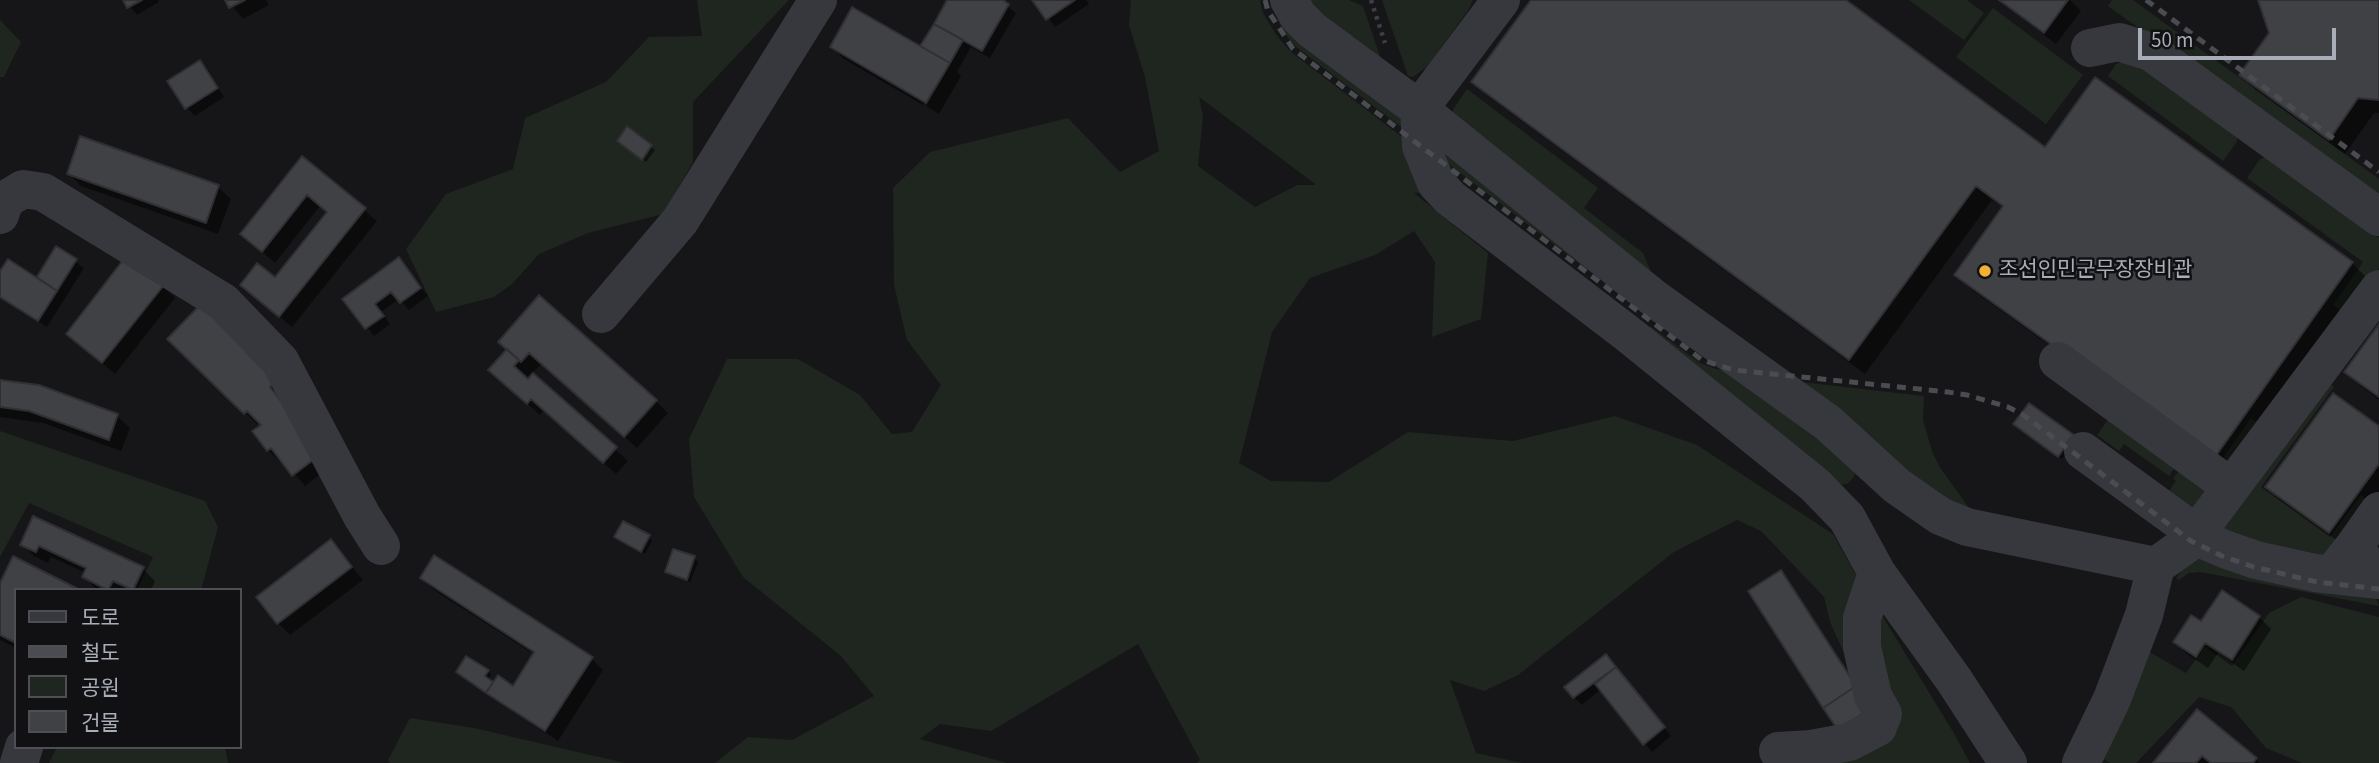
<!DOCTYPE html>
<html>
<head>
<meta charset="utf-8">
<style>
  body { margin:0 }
  #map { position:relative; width:2379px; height:763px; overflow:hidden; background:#161618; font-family:"Source Sans 3","Noto Sans KR",sans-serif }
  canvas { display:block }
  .legend { position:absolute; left:14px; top:588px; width:228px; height:161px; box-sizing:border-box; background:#111113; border:2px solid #4d4f55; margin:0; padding:9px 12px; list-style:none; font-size:21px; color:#a8adb8 }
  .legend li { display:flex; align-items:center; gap:14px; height:35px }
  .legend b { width:35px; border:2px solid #4d4f55 }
  .scale { position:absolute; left:2138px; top:28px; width:198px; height:32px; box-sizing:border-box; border:4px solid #a8adb8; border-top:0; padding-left:9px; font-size:21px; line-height:24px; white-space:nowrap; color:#a8adb8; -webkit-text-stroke:5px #111113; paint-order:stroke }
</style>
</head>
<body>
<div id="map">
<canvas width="2379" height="763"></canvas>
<ul class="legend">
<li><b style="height:9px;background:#37383d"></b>도로</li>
<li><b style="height:9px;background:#4a4c52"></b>철도</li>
<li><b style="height:19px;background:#1e261f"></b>공원</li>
<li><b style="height:19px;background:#404145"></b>건물</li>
</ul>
<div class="scale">50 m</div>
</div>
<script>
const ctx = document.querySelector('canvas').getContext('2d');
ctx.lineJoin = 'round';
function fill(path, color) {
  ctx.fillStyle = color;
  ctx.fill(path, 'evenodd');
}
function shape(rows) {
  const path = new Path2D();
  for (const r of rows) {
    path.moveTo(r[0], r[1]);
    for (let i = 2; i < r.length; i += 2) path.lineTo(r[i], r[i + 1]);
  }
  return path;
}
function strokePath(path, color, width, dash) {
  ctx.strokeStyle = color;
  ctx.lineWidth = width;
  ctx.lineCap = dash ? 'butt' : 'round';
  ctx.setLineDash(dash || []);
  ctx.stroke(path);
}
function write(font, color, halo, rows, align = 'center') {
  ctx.font = font + ' "Source Sans 3","Noto Sans KR",sans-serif';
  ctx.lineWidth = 5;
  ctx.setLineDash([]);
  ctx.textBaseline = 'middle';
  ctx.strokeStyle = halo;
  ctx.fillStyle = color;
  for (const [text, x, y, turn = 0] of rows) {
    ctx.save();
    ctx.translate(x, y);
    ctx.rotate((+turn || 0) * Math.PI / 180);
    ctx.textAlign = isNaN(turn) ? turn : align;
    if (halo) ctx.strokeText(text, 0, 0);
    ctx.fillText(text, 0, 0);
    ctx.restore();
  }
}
fill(shape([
  [697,0,789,0,693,102,693,162,663,214,588,233,539,254,512,284,494,297,436,312,406,249,446,194,513,169,525,118,606,82,649,37,702,36],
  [1131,0,1260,0,1263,13,1277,36,1291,52,1406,140,1428,192,1414,193,1488,253,1481,319,1432,337,1435,262,1414,231,1375,255,1310,278,1272,332,1239,463,1271,481,1329,482,1408,432,1513,441,1615,416,1697,445,1833,534,1857,577,1853,673,1830,622,1824,597,1761,531,1737,520,1674,552,1518,675,1484,691,1450,680,1476,753,1522,763,1197,763,1200,760,1138,644,991,731,940,724,920,739,1007,763,715,763,748,737,792,740,874,696,841,656,743,577,694,497,689,439,727,359,798,359,860,395,892,434,912,432,941,385,907,340,894,285,893,188,930,152,1068,118,1120,172,1159,151,1145,77,1129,25],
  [1199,97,1315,184,1315,185,1297,185,1255,207,1198,166,1203,116],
  [1269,0,1280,0,1398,114,1405,130,1295,46,1284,33],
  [1301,0,1349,0,1363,6,1387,77],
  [1382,0,1473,0,1469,9,1428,66,1413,77,1408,76],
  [1909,0,1967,0,1984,13,1964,40],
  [2112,0,2133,0,2379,179,2379,202,2108,6],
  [1993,8,2083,75,2046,124,1956,57],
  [0,20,21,42,4,77,0,77],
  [2124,61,2135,62,2238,136,2236,143,2223,161,2108,76,2116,64],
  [1467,89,1598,188,1584,208,1643,253,1650,269,1650,275,1450,120,1454,108],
  [1433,145,1634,305,1434,153],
  [2266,157,2379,238,2379,268,2346,314,2333,305,2363,262,2247,178,2260,159],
  [1650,326,1700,363,1716,369,1739,372,1856,471,1853,478,1847,484,1839,485,1641,337],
  [2324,379,2334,387,2261,487,2330,537,2361,495,2375,505,2332,566,2211,536],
  [1783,380,1924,396,1923,420,1932,451,1939,466,1972,512,1966,514],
  [2115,410,2181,458,2169,476,2124,444,2119,451,2097,435],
  [2251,418,2264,427,2229,476,2217,466],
  [0,431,205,501,218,527,201,590,137,590,153,557,29,503,0,557],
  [2186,461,2220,487,2194,522,2163,500,2176,481,2173,479],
  [2199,549,2374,594,2379,606,2200,572,2189,573,2179,580,2176,578],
  [2301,597,2379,617,2379,763,2302,763,2266,748,2231,707,2199,697,2136,763,2110,763,2102,758,2141,647,2186,673,2205,647,2232,666,2269,613],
  [1880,612,1955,735,1970,763,1827,763,1877,663],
  [410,718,474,728,625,763,390,763,388,760],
  [57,747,225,747,228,763,49,763]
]), '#1e261f');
fill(shape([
  [125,0,158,0,159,2,137,15],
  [227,0,266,0,269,5,243,19],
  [949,0,999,0,1016,13,990,58,971,47,957,72,961,76,939,114,926,106,950,65,946,65,923,105,844,59,832,47,927,52],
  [1035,0,1086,0,1089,4,1055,27],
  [1534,0,1843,0,2045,150,2096,80,2352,263,2368,279,2229,474,1972,290,1956,274,2004,208,1992,200,1865,374,1489,97,1473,82],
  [1998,0,2070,0,2081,11,2056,44],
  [2259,0,2379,0,2379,113,2374,113,2345,154,2256,90,2241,75,2271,33],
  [200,62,208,70,224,97,195,116,187,108],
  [627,129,655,150,646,162,622,144],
  [302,159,377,221,292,327,255,297,275,279,328,213,320,206,275,263,242,234],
  [69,174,218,187,231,199,218,234,81,186],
  [57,248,84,268,47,327,0,298,0,274,37,280],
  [399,259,428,296,409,310,399,299,381,312,390,324,374,336,345,299],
  [163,286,175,298,115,374,68,334],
  [2379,327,2379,400,2362,387,2346,372],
  [169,339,288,392,331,466,305,486,282,460,280,462,268,450,264,425,260,421,257,424],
  [501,341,656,401,668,413,637,448,542,364,525,379,528,381,533,376,628,461,616,474,544,410,540,415,503,382,509,349],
  [0,382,39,387,117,416,130,428,121,451,43,423,0,417],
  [2019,428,2076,440,2062,459],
  [2379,429,2379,493,2342,544,2279,499,2267,487],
  [34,518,143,569,155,581,151,590,97,590,84,577,86,573,51,557,48,563,34,556,22,544],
  [616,537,649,537,652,541,645,554],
  [331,542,363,580,290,635,278,623],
  [694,558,698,562,690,582,670,575,667,571],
  [422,578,591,658,603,670,558,741,461,676,488,671,491,675,488,681,493,684,514,688,535,655,434,590],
  [0,586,16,590,16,648,0,640],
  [2222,593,2259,617,2271,629,2244,671,2218,653,2208,668,2187,654,2175,642,2201,624],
  [1606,656,1671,736,1652,752,1601,689,1582,705,1574,697],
  [2197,712,2256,759,2259,763,2155,763]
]), '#0007');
const building = shape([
  [123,0,142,0,127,8,123,0],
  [225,0,245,0,229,8,225,0],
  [947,0,1003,0,1009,4,982,51,934,24,947,0],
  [1032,0,1075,0,1046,20,1032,0],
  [1531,0,1846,0,2045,147,2095,77,2353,262,2213,460,1954,275,2003,206,1976,186,1849,360,1471,82,1531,0],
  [1999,0,2068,0,2044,33,1999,0],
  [2258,0,2379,0,2379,100,2358,98,2329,140,2239,75,2269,33,2258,0],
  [852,7,950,63,926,103,830,47,852,7],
  [934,24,963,40,950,63,920,46,934,24],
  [200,60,218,88,185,109,167,81,200,60],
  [627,126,652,145,642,160,617,141,627,126],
  [80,136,219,185,206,223,67,174,80,136],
  [302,156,366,208,279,317,240,285,257,263,275,277,327,212,307,195,262,252,240,234,302,156],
  [56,246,77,259,57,291,37,277,56,246],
  [127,255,164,285,102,363,66,334,127,255],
  [399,257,421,288,400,303,391,292,375,304,384,316,365,329,342,299,399,257],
  [8,259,57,291,38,321,0,297,0,271,8,259],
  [539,295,657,400,624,437,529,353,521,362,498,342,539,295],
  [201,304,278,378,270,387,321,454,292,476,271,448,267,451,252,431,261,425,247,411,244,414,167,339,201,304],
  [2379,324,2379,397,2344,372,2379,324],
  [507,349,519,360,514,366,528,379,533,373,617,447,603,463,531,399,527,404,488,370,507,349],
  [0,380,39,385,118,414,109,440,29,411,0,407,0,380],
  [2333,393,2379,426,2379,464,2329,533,2265,487,2333,393],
  [2029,403,2074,435,2058,457,2013,424,2029,403],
  [33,516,144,567,133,590,113,581,108,590,82,577,86,568,39,546,36,552,20,545,33,516],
  [623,521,650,535,641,552,614,537,623,521],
  [331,539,352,567,277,624,256,597,331,539],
  [673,549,695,556,687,580,665,572,673,549],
  [434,555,593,657,545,731,486,693,498,675,513,686,534,652,420,578,434,555],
  [13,556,80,590,16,590,16,643,0,635,0,583,13,556],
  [1781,570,1856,686,1823,708,1748,591,1781,570],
  [2222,590,2260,616,2232,660,2205,643,2196,657,2173,642,2191,615,2201,621,2222,590],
  [1606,654,1616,667,1573,698,1564,687,1606,654],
  [466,656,489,670,485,676,493,682,486,693,456,672,466,656],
  [1616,667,1665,727,1643,745,1595,684,1616,667],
  [1856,686,1871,708,1838,730,1823,708,1856,686],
  [2197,709,2257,758,2253,763,2211,763,2202,756,2196,763,2153,763,2197,709]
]);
fill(building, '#404145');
strokePath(building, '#303034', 2);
strokePath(shape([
  [1371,0,1385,43]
]), '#3d3f44', 4.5, [3.5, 5]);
strokePath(shape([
  [1289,0,1298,16,1312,30,1419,109,1655,299,1828,423,1897,486,1940,516,1967,527,2156,566,2191,541,2379,289],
  [1501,0,1419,109,1421,146,1436,183,1450,198,1628,334,1815,485,1847,518,1877,573,1954,680,2008,763],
  [2090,48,2119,42,2151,52,2379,217],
  [0,215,5,200,23,189,43,192,223,302,280,361,362,516,381,546],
  [601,314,680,221,818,0],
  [2058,361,2231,487],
  [2083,451,2208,542,2227,550,2256,560,2315,573,2379,580],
  [2355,545,2379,511],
  [2332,574,2355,545,2374,579],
  [1778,751,1811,749,1849,742,1878,727,1883,714,1873,696,1862,647,1862,618,1877,573],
  [19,763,24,747],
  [2081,763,2112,699,2144,615,2156,566]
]), '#37383d', 38);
strokePath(shape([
  [1265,0,1268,11,1293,49,1702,360,1734,370,1948,392,1967,395,2008,407,2022,414,2191,541,2222,556,2254,567,2317,582,2379,589],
  [2146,0,2379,172]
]), '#4a4c52', 5, [9, 7]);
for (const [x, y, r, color] of [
  [1985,271,7,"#f2b134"]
]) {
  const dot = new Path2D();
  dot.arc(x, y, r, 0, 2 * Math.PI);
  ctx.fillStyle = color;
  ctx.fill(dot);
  strokePath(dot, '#111113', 2.5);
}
write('21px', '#a8adb8', '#111113', [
  ["조선인민군무장장비관",1999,271]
], 'left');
</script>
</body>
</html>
